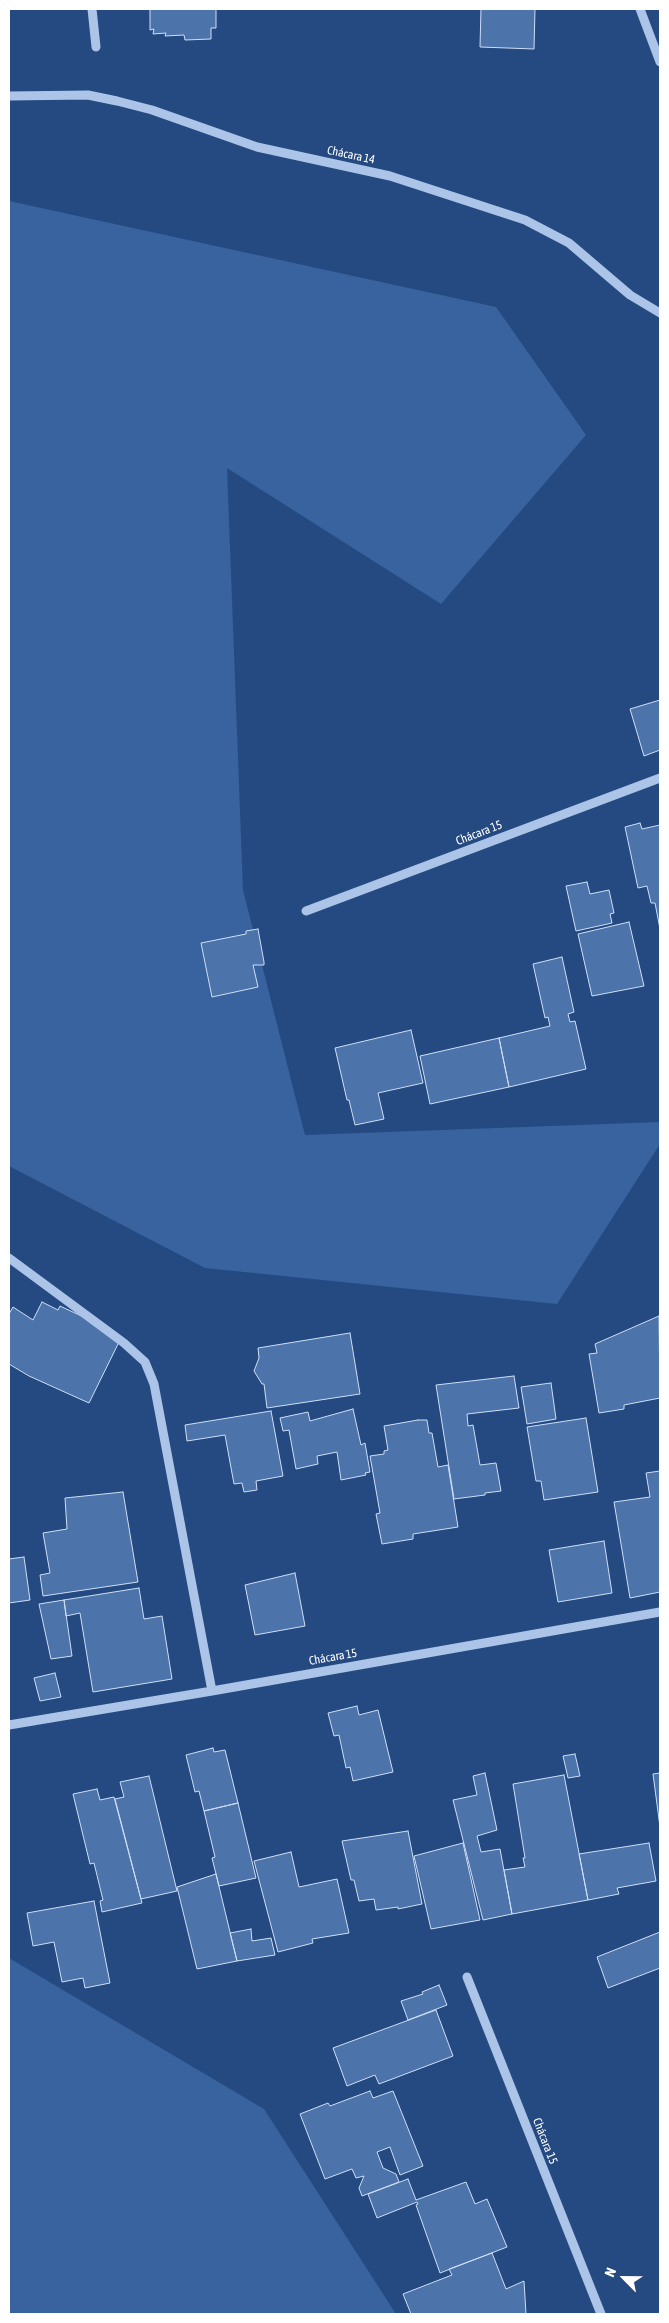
<!DOCTYPE html>
<html>
<head>
<meta charset="utf-8">
<style>
  body { margin:0 }
  #map { position:relative; width:669px; height:2323px; overflow:hidden; background:#244a81; font-family:"Asap Condensed",sans-serif }
  canvas { display:block }
  .frame { position:absolute; inset:0; border:10px solid #fff; pointer-events:none }
  .north { position:absolute; left:599px; top:2253px; width:50px; height:50px; -webkit-text-stroke:4px #244a81; paint-order:stroke; rotate:293deg; font-size:14px; font-weight:700; line-height:20px; text-align:center; color:#fff }
  .north::after { content:''; display:block; margin:auto; width:18px; height:22px; background:#fff; clip-path:polygon(50% 0,100% 100%,50% 72%,0 100%) }
</style>
</head>
<body>
<div id="map">
<canvas width="669" height="2323"></canvas>
<div class="frame"></div>
<div class="north">N</div>
</div>
<script>
const ctx = document.querySelector('canvas').getContext('2d');
ctx.lineJoin = 'round';
function fill(path, color) {
  ctx.fillStyle = color;
  ctx.fill(path, 'evenodd');
}
function shape(rows) {
  const path = new Path2D();
  for (const r of rows) {
    path.moveTo(r[0], r[1]);
    for (let i = 2; i < r.length; i += 2) path.lineTo(r[i], r[i + 1]);
  }
  return path;
}
function strokePath(path, color, width, dash) {
  ctx.strokeStyle = color;
  ctx.lineWidth = width;
  ctx.lineCap = dash ? 'butt' : 'round';
  ctx.setLineDash(dash || []);
  ctx.stroke(path);
}
function write(font, color, halo, rows, align = 'center') {
  ctx.font = font + ' "Asap Condensed",sans-serif';
  ctx.lineWidth = 4.5;
  ctx.setLineDash([]);
  ctx.textBaseline = 'middle';
  ctx.strokeStyle = halo;
  ctx.fillStyle = color;
  for (const [text, x, y, turn = 0] of rows) {
    ctx.save();
    ctx.translate(x, y);
    ctx.rotate((+turn || 0) * Math.PI / 180);
    ctx.textAlign = isNaN(turn) ? turn : align;
    if (halo) ctx.strokeText(text, 0, 0);
    ctx.fillText(text, 0, 0);
    ctx.restore();
  }
}
fill(shape([
  [9,201,496,307,586,435,441,604,227,468,243,890,305,1135,660,1122,660,1144,557,1304,205,1268,9,1166],
  [9,1958,264,2109,396,2314,9,2314]
]), '#38639f');
const building = shape([
  [150,9,216,9,216,28,211,28,211,39,185,40,184,35,165,36,166,33,153,34,154,29,150,30,150,9],
  [481,9,535,9,534,49,480,47,481,9],
  [660,700,660,750,644,756,630,709,660,700],
  [640,823,642,829,660,825,660,929,655,903,651,903,647,886,638,888,625,827,640,823],
  [587,882,590,894,609,890,614,913,610,914,612,923,576,931,566,886,587,882],
  [629,922,644,986,592,996,578,934,629,922],
  [258,929,264,962,264,965,253,965,258,987,212,997,201,943,246,934,246,931,258,929],
  [562,957,574,1012,568,1014,570,1022,575,1021,586,1069,509,1087,499,1038,550,1026,548,1017,545,1018,533,964,562,957],
  [411,1030,423,1083,378,1093,384,1119,355,1125,349,1100,347,1100,335,1048,411,1030],
  [499,1038,509,1087,430,1104,420,1056,499,1038],
  [42,1302,58,1310,60,1306,105,1327,120,1340,89,1403,29,1376,9,1364,9,1314,13,1307,33,1320,42,1302],
  [659,1316,660,1398,624,1405,624,1409,599,1413,589,1354,597,1353,595,1344,659,1316],
  [350,1333,360,1394,267,1408,264,1384,262,1384,254,1371,259,1358,258,1348,350,1333],
  [514,1376,519,1408,467,1414,468,1426,473,1425,480,1465,496,1463,501,1491,485,1493,485,1495,454,1499,436,1385,514,1376],
  [551,1383,556,1419,527,1424,521,1387,551,1383],
  [353,1409,361,1445,365,1443,370,1472,365,1473,366,1475,341,1480,337,1452,317,1456,318,1464,296,1469,289,1430,283,1431,280,1418,308,1412,310,1421,353,1409],
  [271,1411,283,1476,256,1481,257,1490,244,1492,242,1483,234,1484,225,1435,187,1441,185,1425,271,1411],
  [586,1418,598,1492,544,1500,541,1481,536,1481,527,1427,586,1418],
  [418,1420,427,1420,429,1433,432,1433,438,1467,448,1465,458,1527,413,1534,413,1539,382,1544,376,1514,380,1513,370,1456,384,1454,384,1451,388,1450,384,1426,418,1420],
  [660,1471,660,1592,630,1598,614,1502,650,1497,646,1473,660,1471],
  [123,1492,138,1582,43,1596,40,1575,50,1573,43,1533,67,1529,65,1498,123,1492],
  [604,1541,612,1593,558,1602,549,1550,604,1541],
  [24,1557,30,1600,9,1603,9,1559,24,1557],
  [295,1573,305,1626,255,1635,245,1585,295,1573],
  [139,1588,144,1619,162,1616,172,1679,93,1692,80,1613,66,1616,64,1600,139,1588],
  [64,1600,72,1656,51,1659,39,1604,64,1600],
  [55,1673,61,1697,40,1701,34,1678,55,1673],
  [357,1706,359,1715,378,1710,393,1772,353,1781,350,1767,346,1768,339,1735,334,1736,328,1713,357,1706],
  [213,1748,214,1752,225,1750,238,1803,204,1811,199,1791,195,1792,186,1755,213,1748],
  [575,1754,580,1776,568,1778,563,1756,575,1754],
  [485,1773,497,1830,477,1836,481,1852,500,1849,512,1914,483,1920,453,1800,477,1795,473,1776,485,1773],
  [660,1773,660,1827,653,1774,660,1773],
  [564,1775,588,1900,512,1914,504,1870,525,1867,523,1858,525,1858,513,1784,564,1775],
  [149,1776,177,1891,141,1899,115,1799,124,1797,120,1782,149,1776],
  [97,1789,100,1800,114,1797,142,1903,102,1912,100,1901,103,1900,94,1863,90,1864,73,1794,97,1789],
  [238,1803,256,1878,219,1886,212,1858,215,1857,204,1811,238,1803],
  [408,1831,422,1904,398,1909,398,1907,376,1910,374,1899,359,1901,354,1880,351,1880,342,1841,408,1831],
  [463,1843,480,1920,431,1929,414,1856,463,1843],
  [649,1843,656,1881,617,1888,619,1894,588,1900,579,1854,649,1843],
  [291,1852,299,1887,337,1879,349,1933,312,1939,313,1943,278,1952,254,1861,291,1852],
  [216,1874,237,1961,197,1969,177,1887,216,1874],
  [94,1901,110,1983,85,1988,83,1978,62,1982,54,1942,33,1946,27,1913,94,1901],
  [251,1929,252,1941,271,1938,275,1955,237,1961,230,1933,251,1929],
  [660,1932,660,1968,608,1988,597,1957,660,1932],
  [439,1985,447,2005,408,2020,401,2001,423,1994,422,1992,439,1985],
  [436,2010,453,2056,379,2084,375,2075,347,2086,333,2048,436,2010],
  [370,2091,373,2098,393,2091,423,2166,400,2175,390,2147,377,2152,383,2168,396,2174,399,2182,362,2196,359,2188,364,2176,356,2178,352,2169,325,2179,300,2114,328,2103,330,2106,370,2091],
  [408,2179,416,2200,466,2182,475,2204,487,2199,507,2247,440,2273,416,2205,418,2204,417,2202,377,2218,368,2194,408,2179],
  [492,2253,506,2289,524,2281,526,2314,411,2314,403,2294,452,2275,449,2269,492,2253]
]);
fill(building, '#4c73aa');
strokePath(building, '#cedff6', 1);
strokePath(shape([
  [92,9,96,47],
  [640,9,660,62],
  [9,96,88,95,117,101,152,110,257,147,390,176,525,220,569,243,630,295,660,313],
  [306,911,660,778],
  [9,1258,124,1343,145,1362,154,1384,212,1691],
  [9,1725,212,1691,660,1612],
  [467,1977,601,2314]
]), '#abc4e7', 9);
write('12px', '#fff', '#244a81', [
  ["Chácara 14",351,155,12],
  ["Chácara 15",479,833,-21],
  ["Chácara 15",333,1657,-10],
  ["Chácara 15",545,2141,69]
]);
</script>
</body>
</html>
